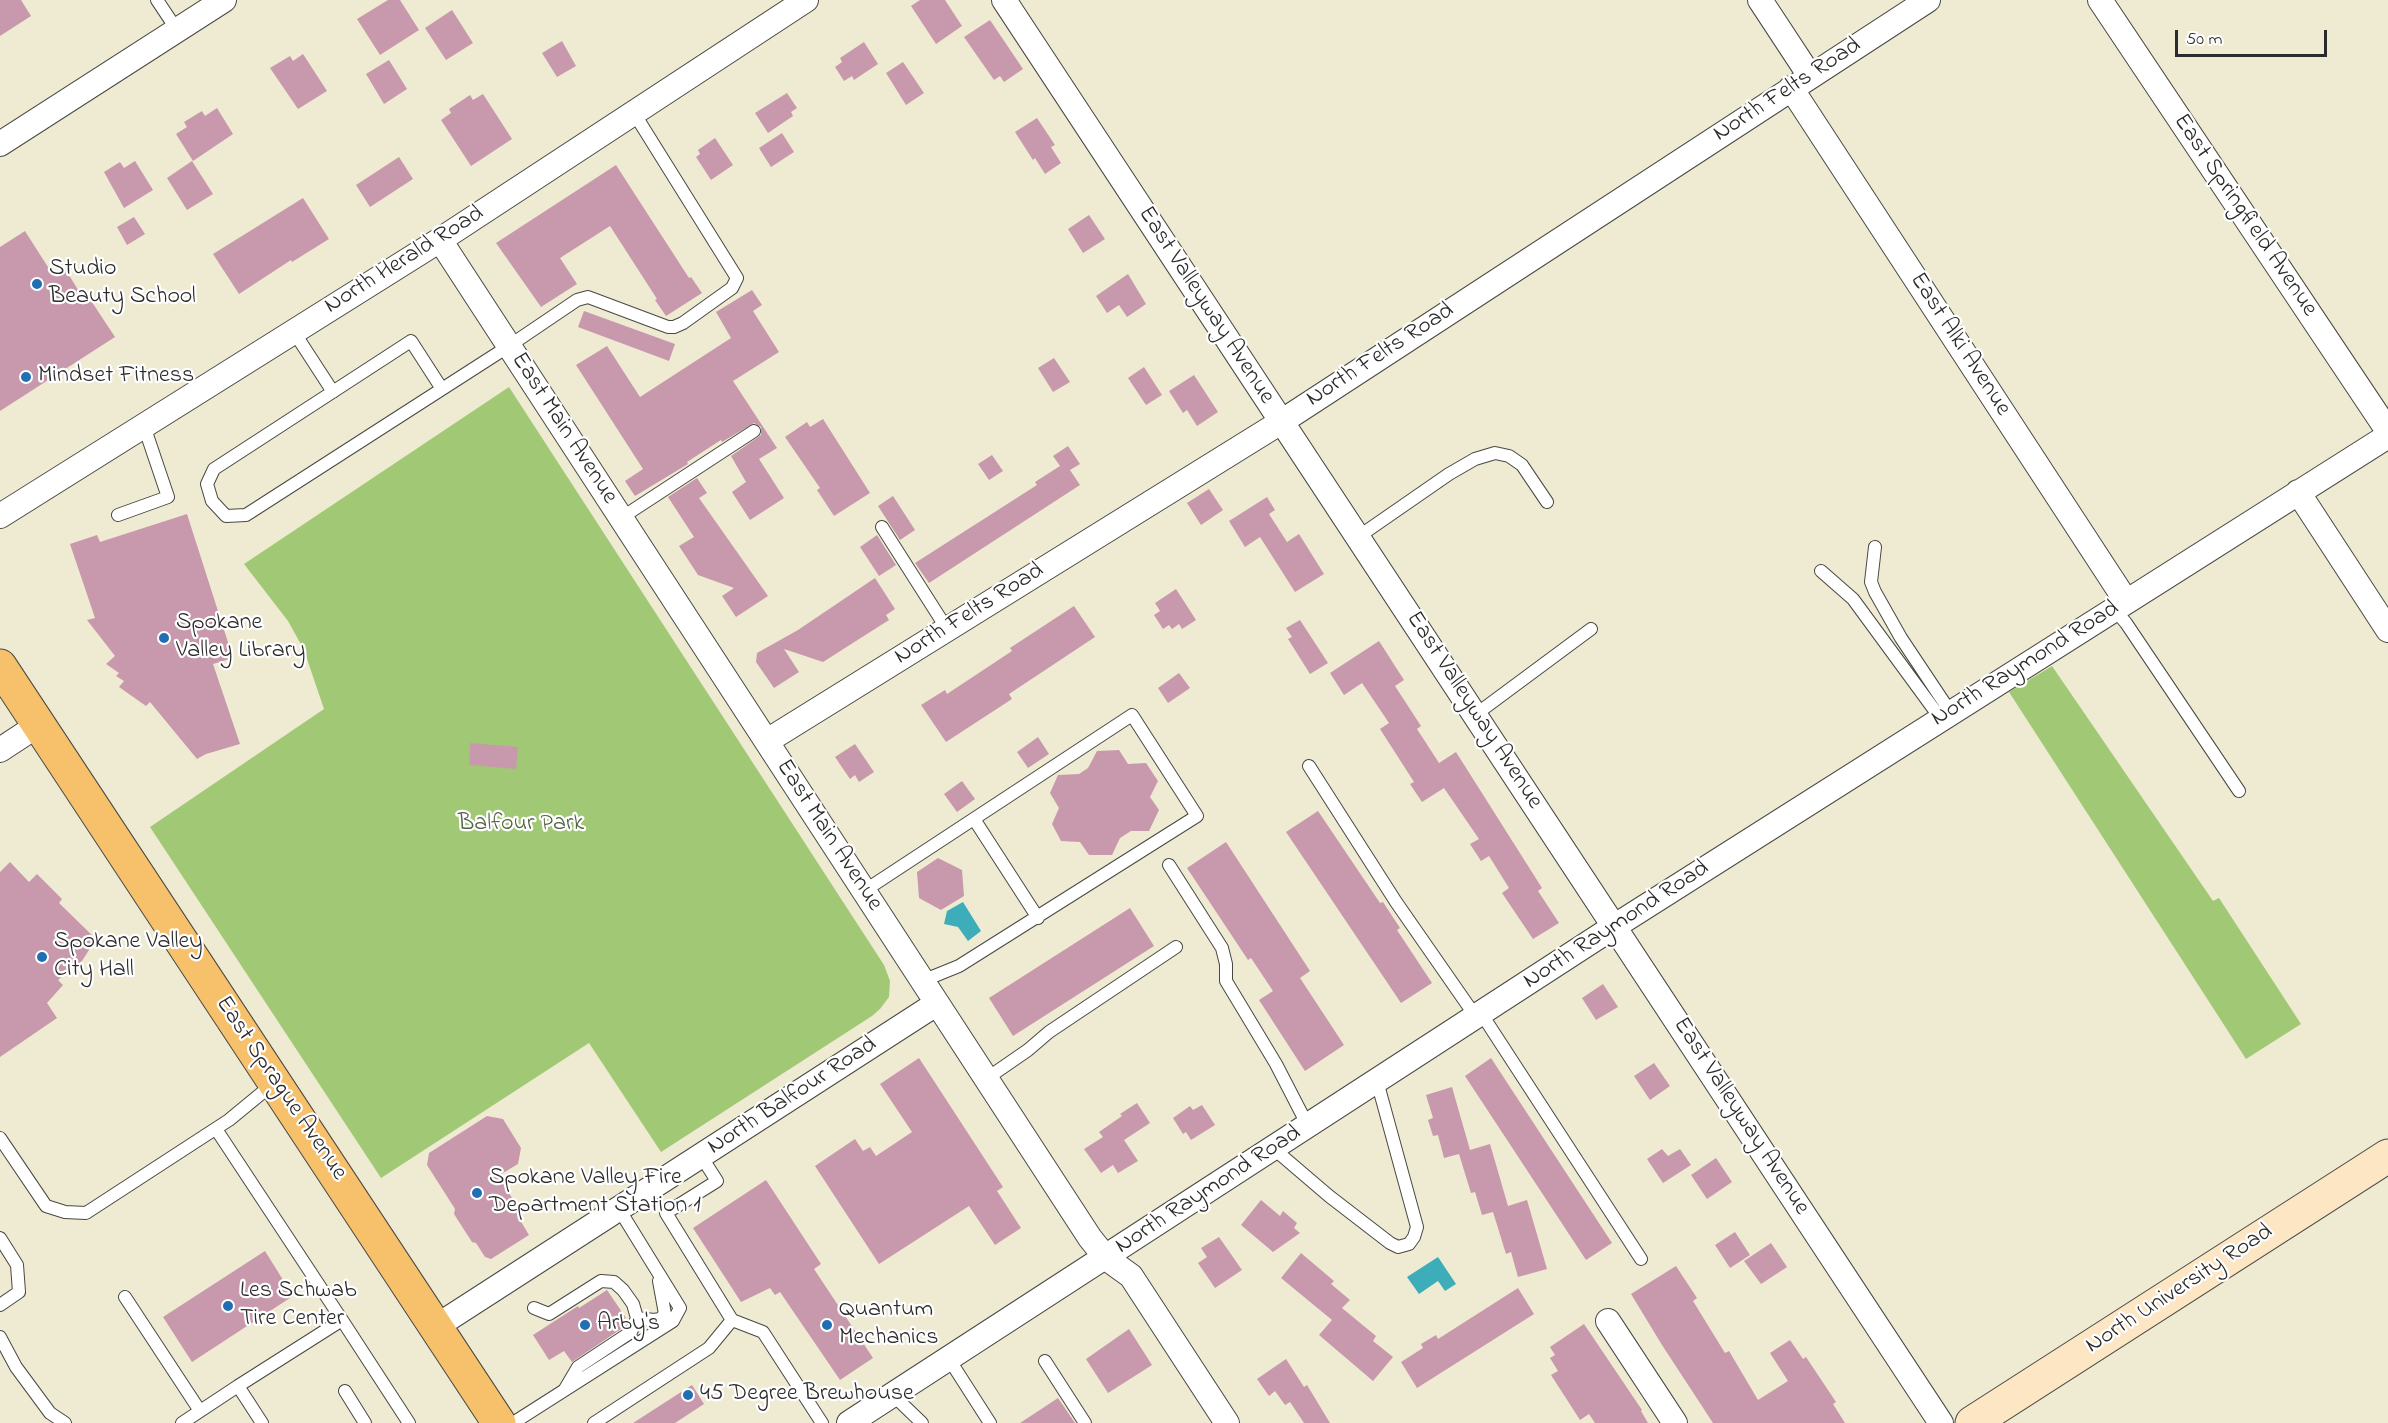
<!DOCTYPE html>
<html>
<head>
<meta charset="utf-8">
<style>
  body { margin:0 }
  #map { position:relative; width:2388px; height:1423px; overflow:hidden; background:#efead2; font-family:"Indie Flower",sans-serif }
  canvas { display:block }
  .scale { position:absolute; left:2175px; top:30px; width:152px; height:27px; box-sizing:border-box; border:3px solid #2b2b2b; border-top:0; padding-left:8px; font-size:18px; line-height:21px; white-space:nowrap; color:#2b2b2b; -webkit-text-stroke:4px #fff; paint-order:stroke }
</style>
</head>
<body>
<div id="map">
<canvas width="2388" height="1423"></canvas>
<div class="scale">50 m</div>
</div>
<script>
const ctx = document.querySelector('canvas').getContext('2d');
ctx.lineJoin = 'round';
function fill(path, color) {
  ctx.fillStyle = color;
  ctx.fill(path, 'evenodd');
}
function shape(rows) {
  const path = new Path2D();
  for (const r of rows) {
    path.moveTo(r[0], r[1]);
    for (let i = 2; i < r.length; i += 2) path.lineTo(r[i], r[i + 1]);
  }
  return path;
}
function strokePath(path, color, width, dash) {
  ctx.strokeStyle = color;
  ctx.lineWidth = width;
  ctx.lineCap = dash ? 'butt' : 'round';
  ctx.setLineDash(dash || []);
  ctx.stroke(path);
}
function write(font, color, halo, rows, align = 'center') {
  ctx.font = font + ' "Indie Flower",sans-serif';
  ctx.lineWidth = 4.5;
  ctx.setLineDash([]);
  ctx.textBaseline = 'middle';
  ctx.strokeStyle = halo;
  ctx.fillStyle = color;
  for (const [text, x, y, turn = 0] of rows) {
    ctx.save();
    ctx.translate(x, y);
    ctx.rotate((+turn || 0) * Math.PI / 180);
    ctx.textAlign = isNaN(turn) ? turn : align;
    if (halo) ctx.strokeText(text, 0, 0);
    ctx.fillText(text, 0, 0);
    ctx.restore();
  }
}
fill(shape([
  [509,387,884,965,890,981,889,997,880,1009,872,1016,661,1152,589,1043,381,1178,150,827,324,709,304,650,288,621,244,564],
  [2052,666,2213,901,2219,898,2301,1024,2246,1059,2009,692]
]), '#a1c975');
fill(shape([
  [963,902,981,931,968,941,958,927,944,924,947,911],
  [1438,1257,1456,1284,1445,1291,1438,1281,1419,1294,1407,1277]
]), '#3dadb9');
fill(shape([
  [0,0,21,0,31,16,0,36],
  [388,0,400,0,419,30,380,55,357,19],
  [920,0,945,0,962,26,936,44,911,6],
  [452,10,473,43,446,60,425,28],
  [990,20,1023,69,1004,82,1000,76,994,80,964,37],
  [562,41,576,66,557,77,542,53],
  [864,42,878,64,854,80,852,76,844,81,835,67,842,62,840,58],
  [303,54,327,91,298,109,270,68,290,56,293,61],
  [389,60,407,89,384,104,366,74],
  [903,62,924,93,906,105,886,73],
  [787,93,797,108,791,112,793,116,768,133,755,113],
  [483,94,512,139,471,166,441,120,451,113,449,109,470,95,473,100],
  [217,108,233,134,193,161,176,134,187,127,184,122,202,111,205,116],
  [1037,118,1055,145,1051,147,1061,163,1045,174,1035,158,1033,160,1015,132],
  [782,133,794,152,771,167,759,148],
  [715,138,733,165,711,180,696,157,700,154,698,150],
  [399,157,413,179,370,207,356,185],
  [135,161,153,190,124,208,104,172,120,162,124,168],
  [192,161,213,194,187,210,167,178],
  [616,165,689,278,691,277,702,293,666,316,655,300,657,299,610,226,560,258,577,284,541,307,496,243],
  [303,198,329,239,292,262,291,260,239,294,213,254],
  [1089,215,1105,239,1083,253,1068,229],
  [134,217,145,234,127,245,117,227],
  [25,231,53,275,64,267,80,293,84,290,115,337,0,411,0,247],
  [1128,274,1146,304,1127,317,1119,305,1107,313,1096,296],
  [752,290,762,305,753,311,779,352,733,381,777,448,759,459,784,498,750,520,732,492,746,482,731,456,761,435,761,427,754,423,722,442,721,440,687,462,688,464,635,496,625,481,643,469,576,365,607,346,640,397,731,338,716,312],
  [584,311,675,344,669,361,578,327],
  [1054,358,1070,382,1053,392,1038,368],
  [1144,367,1162,395,1146,405,1128,378],
  [1194,375,1218,412,1197,426,1187,410,1183,413,1169,391],
  [823,419,870,493,834,516,817,490,820,488,785,437,807,422,810,427],
  [1068,446,1080,464,1070,470,1080,485,929,583,915,563,1037,485,1035,482,1060,466,1053,456],
  [992,455,1003,471,989,480,978,464],
  [697,478,707,493,699,498,768,596,736,617,722,596,734,588,698,575,679,546,694,537,668,497],
  [1209,489,1223,510,1201,525,1187,503],
  [893,496,915,530,900,540,878,506],
  [1267,497,1275,510,1269,514,1287,542,1299,534,1324,574,1295,592,1260,537,1245,547,1229,521],
  [187,514,233,658,213,664,240,744,206,754,197,759,150,702,146,706,119,687,124,681,116,676,119,673,106,664,115,656,87,620,95,618,70,544,97,535,100,542],
  [877,535,896,565,879,576,860,547],
  [875,578,895,609,886,615,889,620,823,662,784,649,799,672,774,688,756,662,757,653,798,630],
  [1176,589,1196,620,1182,629,1179,624,1172,629,1169,625,1163,629,1154,615,1160,611,1155,603],
  [1074,606,1095,637,1009,694,1012,699,946,742,921,705,945,690,947,694,1012,651,1010,648],
  [1300,620,1328,663,1310,674,1288,639,1292,637,1286,628],
  [1379,641,1404,680,1395,686,1421,726,1417,729,1439,763,1456,752,1542,888,1538,891,1559,923,1533,939,1502,893,1509,888,1489,856,1481,861,1470,844,1479,839,1444,788,1422,802,1410,784,1414,782,1380,729,1389,723,1362,683,1344,695,1330,673],
  [1179,673,1190,688,1168,703,1158,688],
  [1038,737,1049,754,1028,768,1017,752],
  [470,743,518,747,516,769,469,765],
  [855,744,874,772,859,782,855,775,850,779,835,757],
  [1119,750,1128,764,1146,763,1158,781,1150,797,1159,810,1149,831,1131,831,1120,838,1112,855,1089,855,1080,842,1061,841,1052,824,1059,808,1050,793,1058,775,1079,774,1088,768,1097,751],
  [962,781,975,799,957,812,944,794],
  [1318,811,1380,903,1383,902,1400,928,1397,930,1432,983,1401,1003,1286,832],
  [1226,842,1310,971,1300,978,1344,1045,1305,1071,1259,1000,1273,991,1251,958,1248,960,1187,868],
  [938,858,962,870,964,896,941,910,919,898,917,872],
  [10,862,29,882,37,874,62,899,59,903,96,939,82,961,58,980,63,985,47,1003,57,1018,0,1057,0,872],
  [1130,908,1154,946,1013,1036,989,998],
  [1603,984,1618,1007,1596,1020,1582,998],
  [919,1058,1003,1187,997,1191,1021,1228,995,1245,969,1206,879,1264,815,1166,855,1139,863,1151,870,1147,876,1156,912,1132,880,1084],
  [1491,1058,1612,1243,1586,1260,1465,1076],
  [1654,1063,1670,1086,1650,1100,1634,1076],
  [1452,1087,1470,1150,1490,1144,1508,1206,1527,1200,1547,1269,1518,1277,1511,1252,1506,1254,1493,1212,1482,1215,1475,1192,1471,1193,1459,1154,1444,1158,1438,1135,1433,1136,1428,1120,1433,1118,1426,1095],
  [1137,1103,1150,1123,1124,1140,1138,1161,1118,1173,1113,1165,1101,1173,1084,1149,1103,1137,1099,1132,1122,1116,1120,1114],
  [1202,1105,1215,1125,1191,1140,1186,1132,1183,1134,1173,1118,1190,1106,1193,1110],
  [487,1116,503,1119,521,1148,518,1164,498,1176,521,1212,520,1220,529,1235,491,1259,485,1257,476,1243,472,1242,454,1214,455,1209,427,1165,429,1153],
  [1662,1149,1668,1156,1680,1149,1691,1165,1663,1183,1647,1159],
  [1716,1158,1732,1182,1707,1199,1691,1175],
  [766,1180,821,1264,814,1269,873,1358,840,1380,780,1292,775,1295,770,1288,741,1302,693,1228],
  [1261,1200,1280,1216,1283,1211,1297,1223,1294,1228,1300,1233,1273,1252,1241,1225],
  [1735,1232,1750,1255,1730,1268,1715,1245],
  [1219,1237,1242,1270,1215,1288,1198,1263,1207,1257,1201,1248],
  [1771,1243,1787,1267,1761,1284,1744,1261],
  [265,1251,293,1296,192,1362,163,1317],
  [1301,1253,1334,1281,1331,1284,1350,1300,1342,1308,1376,1336,1373,1341,1393,1357,1373,1381,1319,1335,1332,1320,1281,1278],
  [1676,1266,1697,1298,1693,1301,1725,1353,1729,1351,1758,1400,1788,1381,1770,1353,1790,1340,1803,1359,1806,1357,1836,1402,1833,1404,1845,1423,1713,1423,1662,1345,1631,1294],
  [1518,1288,1534,1314,1417,1388,1401,1362,1423,1348,1421,1344,1436,1335,1438,1339],
  [607,1290,626,1318,621,1322,624,1327,572,1362,564,1351,549,1360,533,1335,578,1306,579,1308],
  [1584,1324,1642,1410,1641,1411,1648,1423,1595,1423,1589,1414,1580,1420,1571,1406,1551,1375,1558,1371,1550,1358,1555,1355,1550,1347],
  [1129,1329,1152,1365,1108,1393,1086,1359],
  [1286,1359,1304,1387,1307,1385,1330,1423,1304,1423,1290,1402,1285,1405,1275,1391,1269,1396,1257,1379],
  [692,1385,704,1404,675,1423,633,1423],
  [1058,1398,1075,1423,1020,1423]
]), '#c899ac');
const service = shape([
  [157,0,177,30],
  [294,332,333,392],
  [442,389,411,341,214,469,207,484,212,501,226,516,246,515,509,346,577,300,588,297,668,327,674,327,683,323,732,288,737,278,634,113],
  [118,515,168,497,144,426],
  [621,518,754,431],
  [882,527,947,629],
  [1358,537,1449,474,1475,459,1495,453,1509,456,1522,465,1547,502],
  [1875,547,1871,582,1875,592,1901,638,1951,713],
  [1821,571,1853,599,1941,719],
  [2114,609,2126,623,2239,791],
  [1475,715,1591,629],
  [1309,766,1396,902,1476,1017],
  [974,819,1038,918],
  [1169,865,1222,948,1226,964,1226,981,1276,1064,1308,1126],
  [864,891,1132,715,1197,816,959,966,922,981],
  [1481,1013,1641,1259],
  [986,1079,1028,1050,1049,1032,1176,947],
  [216,1129,342,1320,238,1386,262,1423],
  [0,1138,46,1206,65,1212,86,1213,229,1120,274,1083],
  [1274,1149,1329,1196,1390,1243,1398,1247,1409,1244,1414,1237,1417,1227,1377,1081],
  [701,1156,717,1181,666,1213,732,1320,763,1332,822,1423],
  [0,1238,17,1265,19,1292,0,1305],
  [125,1297,200,1411],
  [534,1308,549,1314,601,1281,614,1282,623,1290,633,1304,637,1318,631,1332,578,1367,565,1389],
  [637,1318,654,1320,660,1319,665,1314,659,1281],
  [342,1320,409,1423],
  [0,1337,16,1367,50,1413,65,1423],
  [949,1359,990,1423],
  [1045,1361,1085,1423],
  [345,1391,365,1423],
  [893,1395,922,1423],
  [182,1423,238,1386],
  [513,1423,673,1321,680,1308,619,1209],
  [594,1423,709,1348,732,1320]
]);
const minor = shape([
  [1004,0,1941,1423],
  [1760,0,1810,76],
  [2100,0,2388,431],
  [1791,88,2126,601],
  [0,144,224,0],
  [440,240,1090,1238,1106,1258,1131,1276,1227,1423],
  [2298,492,2388,630],
  [0,516,440,240,806,0],
  [767,741,1281,422,1928,0],
  [0,750,38,725],
  [1608,1321,1675,1423],
  [437,1326,936,1004],
  [849,1423,1615,926,2388,436]
]);
const secondary = shape([
  [1972,1423,2388,1156]
]);
const primary = shape([
  [0,666,499,1423]
]);
strokePath(service, '#484844', 14);
strokePath(minor, '#484844', 26);
strokePath(secondary, '#484844', 35);
strokePath(primary, '#484844', 35);
strokePath(service, '#fff', 12);
strokePath(minor, '#fff', 24);
strokePath(secondary, '#fce6c4', 33);
strokePath(primary, '#f7c06b', 33);
for (const [x, y, r, color] of [
  [37,284,6,"#1f6fb2"],
  [26,377,6,"#1f6fb2"],
  [164,638,6,"#1f6fb2"],
  [42,957,6,"#1f6fb2"],
  [477,1193,6,"#1f6fb2"],
  [228,1306,6,"#1f6fb2"],
  [585,1325,6,"#1f6fb2"],
  [827,1325,6,"#1f6fb2"],
  [688,1395,6,"#1f6fb2"]
]) {
  const dot = new Path2D();
  dot.arc(x, y, r, 0, 2 * Math.PI);
  ctx.fillStyle = color;
  ctx.fill(dot);
  strokePath(dot, '#fff', 2);
}
write('24px', '#2b2b2b', '#fff', [
  ["North Felts Road",1788,91,-33],
  ["East Springfield Avenue",2244,216,56],
  ["North Herald Road",405,261,-32],
  ["East Valleyway Avenue",1205,306,57],
  ["East Alki Avenue",1959,345,57],
  ["North Felts Road",1381,356,-33],
  ["East Main Avenue",563,429,57],
  ["North Felts Road",970,615,-32],
  ["North Raymond Road",2026,665,-32],
  ["East Valleyway Avenue",1473,711,57],
  ["East Main Avenue",828,836,57],
  ["North Raymond Road",1617,926,-33],
  ["East Sprague Avenue",280,1089,56],
  ["North Balfour Road",793,1097,-33],
  ["East Valleyway Avenue",1740,1117,57],
  ["North Raymond Road",1209,1191,-33],
  ["North University Road",2180,1290,-33]
]);
write('24px', '#2b2b2b', '#fff', [
  ["Studio",49,270],
  ["Beauty School",49,298],
  ["Mindset Fitness",38,377],
  ["Spokane",176,624],
  ["Valley Library",176,652],
  ["Spokane Valley",54,943],
  ["City Hall",54,971],
  ["Spokane Valley Fire",489,1179],
  ["Department Station 1",489,1207],
  ["Les Schwab",240,1292],
  ["Tire Center",240,1320],
  ["Quantum",839,1311],
  ["Mechanics",839,1339],
  ["Arby's",597,1325],
  ["45 Degree Brewhouse",700,1395]
], 'left');
write('24px', '#546245', '#fff', [
  ["Balfour Park",521,825]
]);
</script>
</body>
</html>
